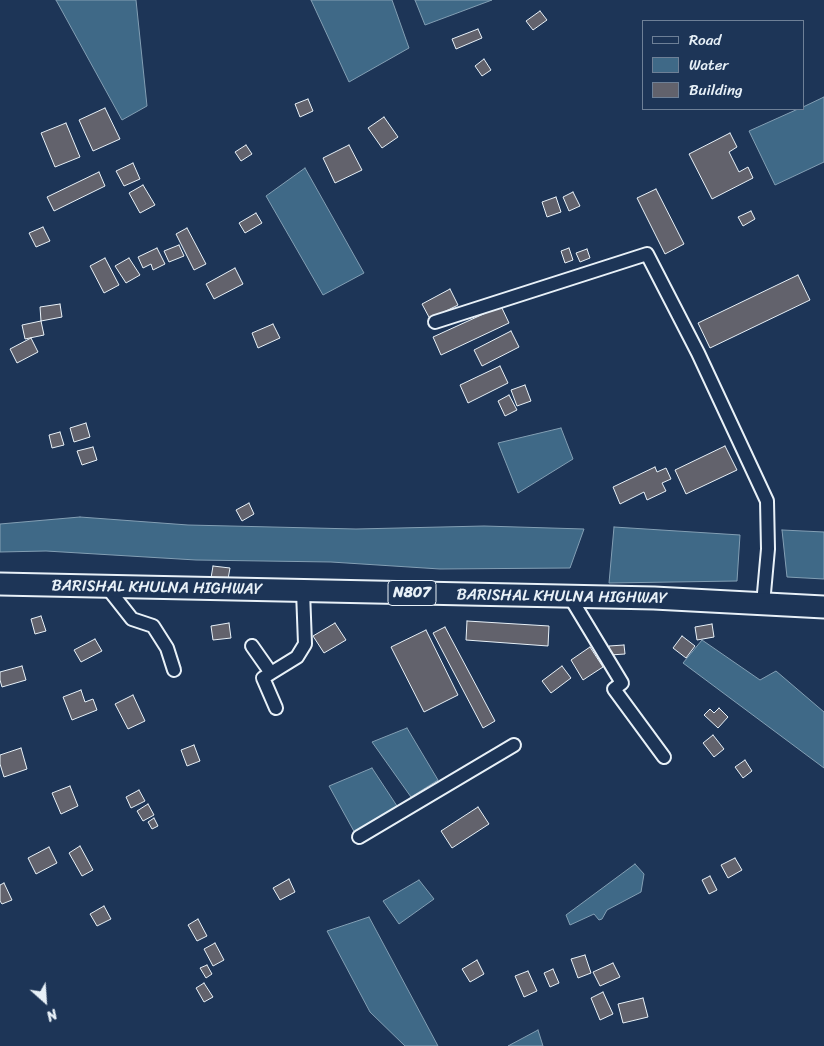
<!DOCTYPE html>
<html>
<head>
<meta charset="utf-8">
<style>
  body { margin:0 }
  #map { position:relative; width:824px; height:1046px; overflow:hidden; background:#1d3557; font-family:Sriracha,sans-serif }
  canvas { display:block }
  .legend { position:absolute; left:642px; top:20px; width:162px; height:90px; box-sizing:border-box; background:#1d3557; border:1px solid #6e8097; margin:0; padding:6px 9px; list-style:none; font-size:15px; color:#e8f1f8 }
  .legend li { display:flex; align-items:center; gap:10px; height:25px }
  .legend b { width:25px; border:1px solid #6e8097 }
  .north { position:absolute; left:20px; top:976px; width:50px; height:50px; -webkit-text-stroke:4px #1d3557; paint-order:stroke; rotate:154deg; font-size:14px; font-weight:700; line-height:20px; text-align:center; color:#e8f1f8 }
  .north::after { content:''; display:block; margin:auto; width:18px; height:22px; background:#e8f1f8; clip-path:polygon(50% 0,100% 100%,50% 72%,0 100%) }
</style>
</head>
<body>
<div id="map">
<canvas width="824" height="1046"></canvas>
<ul class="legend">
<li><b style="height:6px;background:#1d3557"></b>Road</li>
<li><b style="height:14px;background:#3f6987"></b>Water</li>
<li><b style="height:14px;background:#62626c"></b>Building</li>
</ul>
<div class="north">N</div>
</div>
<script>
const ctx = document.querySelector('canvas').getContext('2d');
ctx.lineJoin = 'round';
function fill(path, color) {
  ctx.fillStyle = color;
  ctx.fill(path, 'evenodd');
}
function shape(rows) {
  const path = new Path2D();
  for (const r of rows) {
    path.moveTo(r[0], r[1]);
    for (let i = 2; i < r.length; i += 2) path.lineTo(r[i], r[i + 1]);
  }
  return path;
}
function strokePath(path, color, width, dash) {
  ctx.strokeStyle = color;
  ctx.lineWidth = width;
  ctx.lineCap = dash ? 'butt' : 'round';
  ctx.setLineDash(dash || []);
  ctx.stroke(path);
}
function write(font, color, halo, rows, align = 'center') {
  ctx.font = font + ' Sriracha,sans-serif';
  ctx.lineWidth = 4.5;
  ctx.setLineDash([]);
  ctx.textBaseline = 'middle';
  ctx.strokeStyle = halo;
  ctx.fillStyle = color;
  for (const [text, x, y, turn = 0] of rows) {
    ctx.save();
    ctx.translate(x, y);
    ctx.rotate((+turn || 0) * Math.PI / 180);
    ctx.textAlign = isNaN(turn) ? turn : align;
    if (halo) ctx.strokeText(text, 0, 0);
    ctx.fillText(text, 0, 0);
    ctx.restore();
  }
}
const water = shape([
  [56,0,136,0,147,106,122,120,56,0],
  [311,0,392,0,409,48,349,82,311,0],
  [415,0,492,0,425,25,415,0],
  [824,97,824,162,775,185,749,131,798,109,803,109,803,107,824,97],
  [305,168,364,273,323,295,266,196,305,168],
  [561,428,573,459,518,493,498,443,561,428],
  [80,517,188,525,356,529,484,526,584,529,570,568,440,569,331,562,196,560,46,551,0,552,0,524,80,517],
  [614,527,740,535,737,581,609,583,614,527],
  [782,530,824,532,824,579,787,577,782,530],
  [702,640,760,680,776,671,824,712,824,768,683,663,702,640],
  [407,728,438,780,411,797,372,742,407,728],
  [372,768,397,806,356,835,329,786,372,768],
  [635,864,644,874,641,892,607,910,602,919,599,920,594,914,570,925,566,915,635,864],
  [419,880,434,899,399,924,383,901,419,880],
  [369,917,438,1046,405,1046,370,1012,327,931,369,917],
  [538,1030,543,1046,508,1046,538,1030]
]);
fill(water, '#3f6987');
strokePath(water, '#839fb4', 1);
const building = shape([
  [540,11,547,20,533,30,526,21,540,11],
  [478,29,482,38,456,49,452,39,478,29],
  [484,59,491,70,482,76,475,66,484,59],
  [308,99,313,111,300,117,295,104,308,99],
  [105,108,120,139,93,151,79,120,105,108],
  [384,117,398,137,382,148,368,128,384,117],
  [66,123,80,157,55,167,41,133,66,123],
  [730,133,737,147,729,152,739,172,748,167,753,178,712,199,689,154,730,133],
  [246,145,252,154,241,161,235,152,246,145],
  [349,145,362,170,335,183,323,158,349,145],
  [133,163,140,179,124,186,116,171,133,163],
  [99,172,105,186,54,211,47,197,99,172],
  [143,185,155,205,140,213,129,193,143,185],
  [656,189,684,244,665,254,637,198,656,189],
  [573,192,580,206,569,211,563,197,573,192],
  [556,197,561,212,547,217,542,202,556,197],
  [751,211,755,219,743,226,738,217,751,211],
  [256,213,262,223,245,233,239,223,256,213],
  [43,227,50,241,36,247,29,233,43,227],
  [187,228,206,264,194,270,176,234,187,228],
  [179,245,184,256,169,262,164,251,179,245],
  [157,248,165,264,153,270,151,264,143,268,138,257,157,248],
  [569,248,573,260,565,263,561,251,569,248],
  [587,249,590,258,580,262,576,253,587,249],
  [105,258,119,285,104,293,90,266,105,258],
  [129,258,140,275,126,283,115,266,129,258],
  [235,268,243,284,214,299,206,284,235,268],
  [798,275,810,300,710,348,698,323,798,275],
  [450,289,458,305,430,319,422,304,450,289],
  [60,304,62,317,41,321,40,307,60,304],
  [501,306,509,323,441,355,433,337,501,306],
  [41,321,44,335,25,339,22,325,41,321],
  [273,324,280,338,258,348,252,333,273,324],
  [511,331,519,347,482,366,474,350,511,331],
  [31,338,38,352,17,363,10,349,31,338],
  [500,366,508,383,468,403,460,385,500,366],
  [525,385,531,401,517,406,511,390,525,385],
  [509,395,517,410,505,416,498,401,509,395],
  [86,423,90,437,74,442,70,428,86,423],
  [60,432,64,445,52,448,49,435,60,432],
  [725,446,737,470,686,494,675,470,725,446],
  [93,447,97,460,82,465,77,451,93,447],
  [655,467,657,472,666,468,671,479,662,483,666,491,647,500,644,492,620,504,613,487,655,467],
  [249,503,254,514,242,521,236,510,249,503],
  [213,566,230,568,228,579,211,578,213,566],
  [41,616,46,631,35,634,31,619,41,616],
  [467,621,549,626,548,646,466,640,467,621],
  [229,623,231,638,213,640,211,626,229,623],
  [335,623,346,640,324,653,313,636,335,623],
  [712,624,714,637,697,640,695,627,712,624],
  [445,627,495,721,483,728,433,633,445,627],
  [426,630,458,695,424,712,391,647,426,630],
  [682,636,695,646,686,658,673,648,682,636],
  [95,639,102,651,81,662,74,650,95,639],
  [624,645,625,654,610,655,609,646,624,645],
  [590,647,603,667,583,680,571,660,590,647],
  [22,666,26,680,2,687,0,680,0,672,22,666],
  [562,666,571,678,551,693,542,681,562,666],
  [81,690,85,702,93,699,97,710,72,720,63,697,81,690],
  [133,695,145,721,128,729,115,704,133,695],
  [719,708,728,717,718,728,704,715,710,709,714,713,719,708],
  [713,735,724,749,714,757,703,743,713,735],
  [194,745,200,761,187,766,181,750,194,745],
  [21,748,27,769,4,777,0,764,0,755,21,748],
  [745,760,752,771,743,778,735,767,745,760],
  [70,786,78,806,61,814,52,793,70,786],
  [139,790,145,801,131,808,126,797,139,790],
  [148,804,154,815,143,821,137,811,148,804],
  [478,807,489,824,452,848,441,831,478,807],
  [154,818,158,826,152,829,148,822,154,818],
  [80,846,93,870,82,876,69,853,80,846],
  [49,847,57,863,36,874,28,858,49,847],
  [735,858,742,870,728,878,721,865,735,858],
  [710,876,717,890,709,894,702,880,710,876],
  [289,879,295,892,280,900,273,888,289,879],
  [4,883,12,900,2,904,0,901,0,885,4,883],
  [104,906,111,919,97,926,90,914,104,906],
  [198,919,207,936,197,941,188,925,198,919],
  [215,943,224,960,213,966,204,949,215,943],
  [585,955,591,973,578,978,571,959,585,955],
  [477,960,484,974,470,982,462,969,477,960],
  [613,963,620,977,600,986,593,972,613,963],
  [207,965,212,974,206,978,200,968,207,965],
  [553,969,559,983,550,987,544,973,553,969],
  [528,971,537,991,524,997,515,976,528,971],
  [204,983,213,997,204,1002,196,988,204,983],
  [603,992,613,1014,600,1020,591,998,603,992],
  [643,998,648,1017,623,1023,618,1004,643,998]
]);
fill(building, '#62626c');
strokePath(building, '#e8f1f8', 1);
const minor = shape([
  [435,322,647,254,698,353,767,501,768,549,763,604],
  [106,586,132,619,153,626,167,648,174,670],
  [570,597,622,683,614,689,664,757],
  [252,646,271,673,297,657,305,644,303,591],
  [271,673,263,678,276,708],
  [359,837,514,745]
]);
const trunk = shape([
  [0,584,654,598,824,607]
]);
strokePath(minor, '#e8f1f8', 16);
strokePath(trunk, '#e8f1f8', 25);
strokePath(minor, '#1d3557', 12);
strokePath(trunk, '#1d3557', 21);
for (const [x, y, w] of [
  [412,593,48]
]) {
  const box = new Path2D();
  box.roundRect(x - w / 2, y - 12.5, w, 25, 4);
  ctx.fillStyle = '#1d3557';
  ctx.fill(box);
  strokePath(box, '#e8f1f8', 1);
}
write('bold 15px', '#e8f1f8', null, [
  ["N807",412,593]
]);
write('16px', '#e8f1f8', '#1d3557', [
  ["BARISHAL KHULNA HIGHWAY",157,588,1],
  ["BARISHAL KHULNA HIGHWAY",562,597,1]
]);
</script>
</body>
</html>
